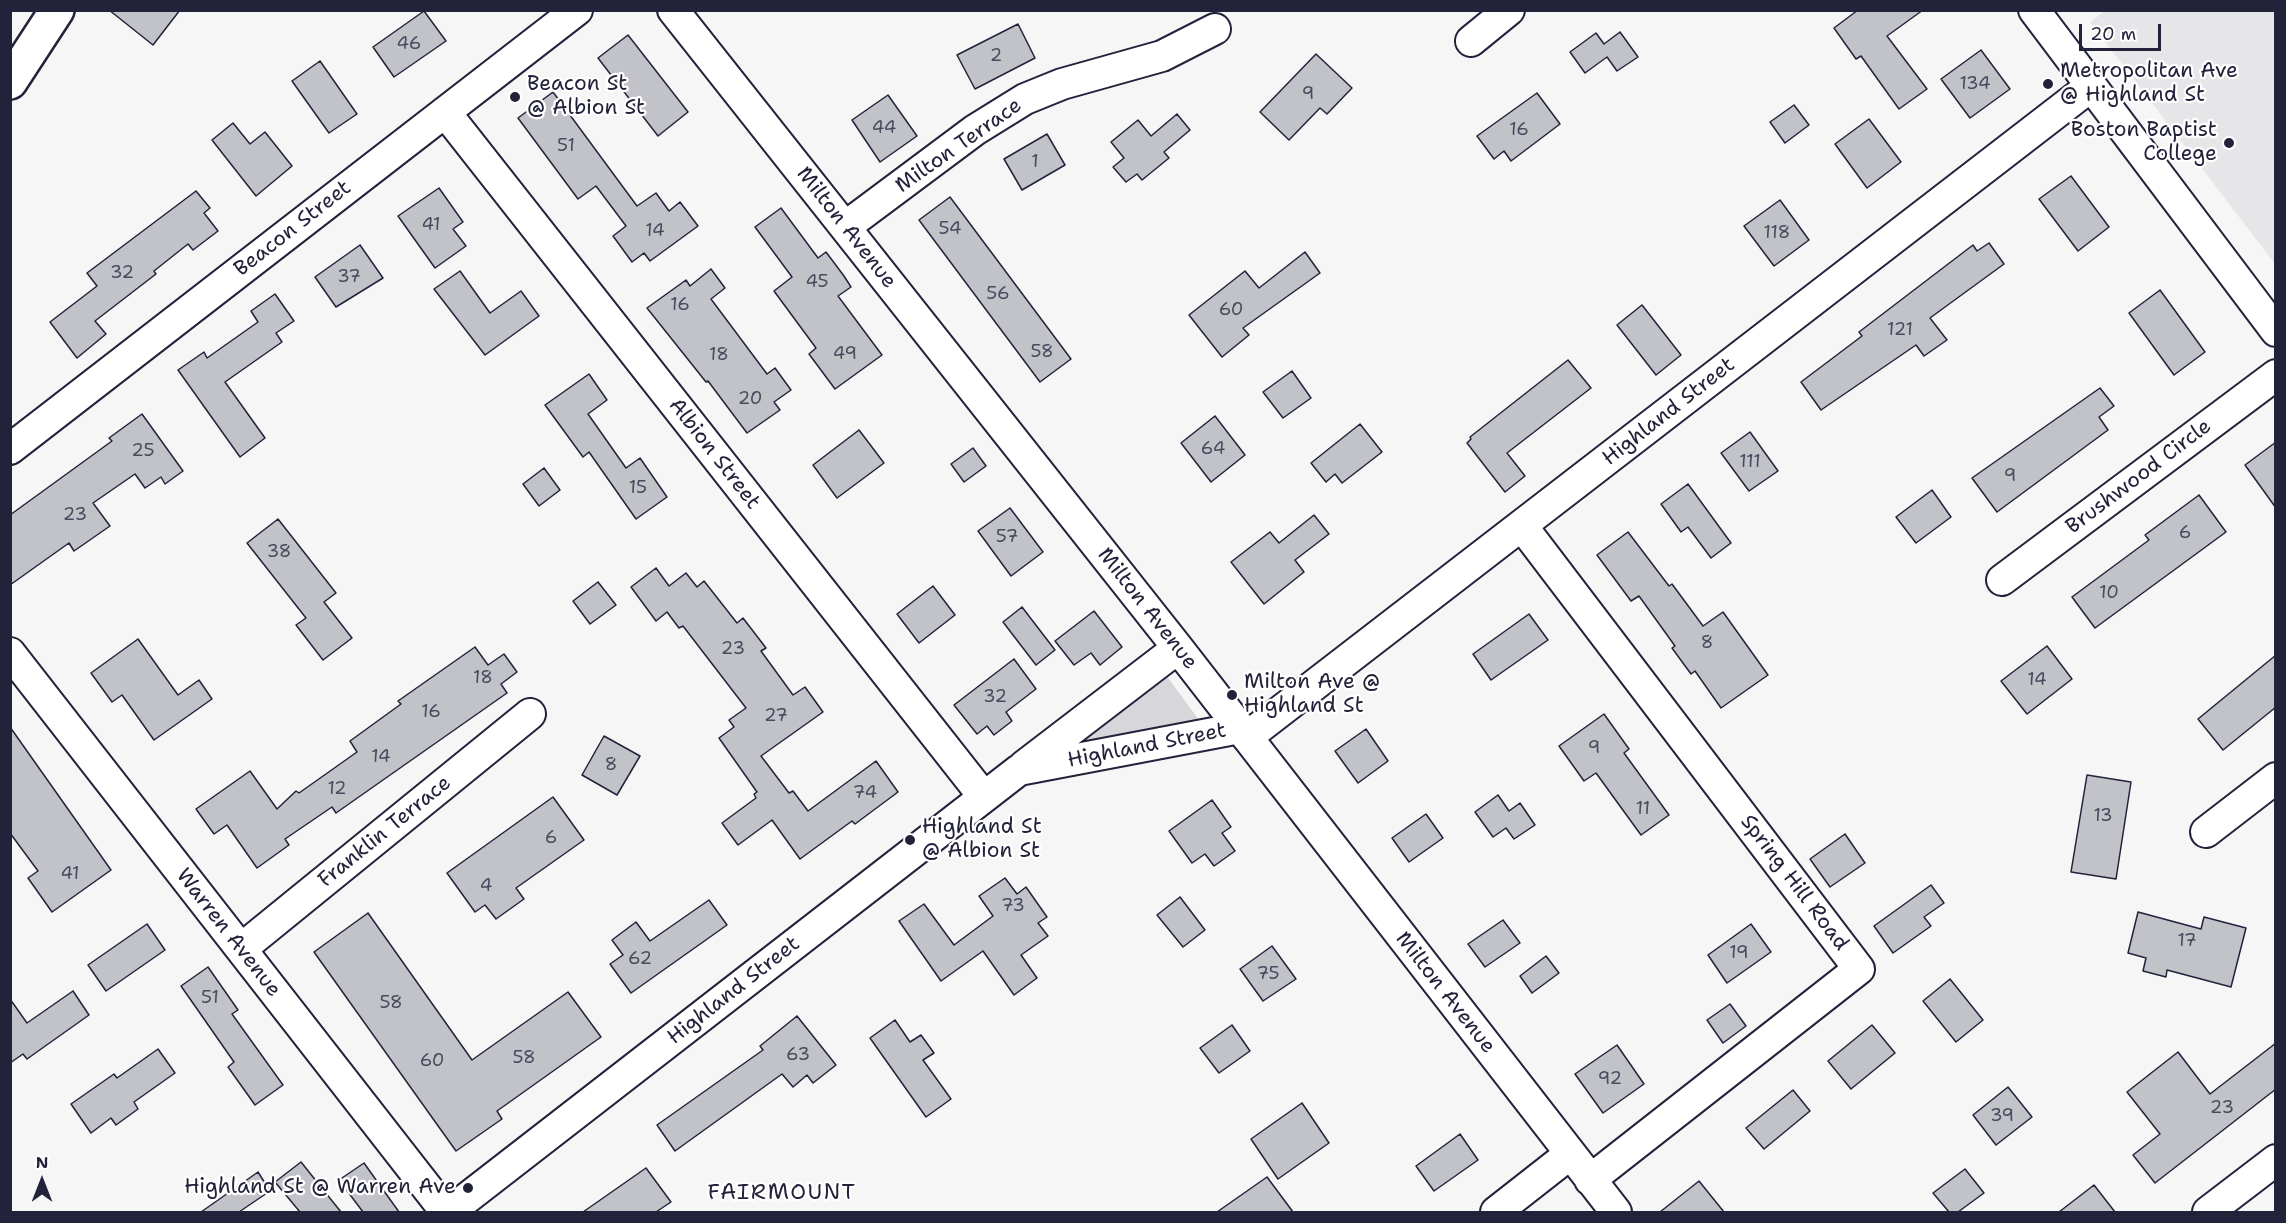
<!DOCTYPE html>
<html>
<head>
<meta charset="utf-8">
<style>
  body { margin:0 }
  #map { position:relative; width:2286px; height:1223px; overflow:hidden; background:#f6f6f7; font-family:"Shantell Sans",sans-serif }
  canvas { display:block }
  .frame { position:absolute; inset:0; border:12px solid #22223b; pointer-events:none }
  .north { position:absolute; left:12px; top:1151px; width:60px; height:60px; -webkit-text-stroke:4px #fff; paint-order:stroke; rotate:0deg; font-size:16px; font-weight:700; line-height:24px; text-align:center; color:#22223b }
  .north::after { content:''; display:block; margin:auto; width:21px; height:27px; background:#22223b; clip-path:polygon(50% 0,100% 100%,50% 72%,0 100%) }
  .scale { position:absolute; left:2079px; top:24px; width:82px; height:27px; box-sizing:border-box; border:3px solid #22223b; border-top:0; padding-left:8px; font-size:18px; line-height:21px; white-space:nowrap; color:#22223b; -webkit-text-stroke:4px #fff; paint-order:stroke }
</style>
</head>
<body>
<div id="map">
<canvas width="2286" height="1223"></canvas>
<div class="frame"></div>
<div class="north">N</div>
<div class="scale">20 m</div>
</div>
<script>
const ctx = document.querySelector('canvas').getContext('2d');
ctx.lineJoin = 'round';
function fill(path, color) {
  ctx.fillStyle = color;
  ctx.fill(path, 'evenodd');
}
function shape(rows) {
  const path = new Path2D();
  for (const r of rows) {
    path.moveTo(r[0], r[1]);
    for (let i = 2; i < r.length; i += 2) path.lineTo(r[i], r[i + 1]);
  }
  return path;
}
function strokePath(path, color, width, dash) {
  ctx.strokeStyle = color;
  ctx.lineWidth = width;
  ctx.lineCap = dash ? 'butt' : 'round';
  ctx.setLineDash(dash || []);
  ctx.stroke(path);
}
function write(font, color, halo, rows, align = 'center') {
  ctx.font = font + ' "Shantell Sans",sans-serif';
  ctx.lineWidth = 4.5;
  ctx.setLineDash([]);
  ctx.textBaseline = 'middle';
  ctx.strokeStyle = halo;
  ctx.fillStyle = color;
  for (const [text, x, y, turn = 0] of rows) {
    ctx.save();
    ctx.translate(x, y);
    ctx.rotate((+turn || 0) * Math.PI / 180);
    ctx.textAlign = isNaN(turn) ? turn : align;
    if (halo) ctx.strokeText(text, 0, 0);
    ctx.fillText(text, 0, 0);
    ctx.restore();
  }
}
fill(shape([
  [2105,11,2275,11,2275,264,2090,22]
]), '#e6e6e9');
fill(shape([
  [1166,675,1199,720,1077,744]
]), '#d7d7db');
const building = shape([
  [109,10,180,10,153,45,109,10],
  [1858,10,1923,10,1887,36,1927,89,1899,109,1861,56,1856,59,1834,28,1858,10],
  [424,11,446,41,394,77,373,47,424,11],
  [1018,24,1035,58,975,89,957,55,1018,24],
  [1620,32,1638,57,1617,71,1607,57,1585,73,1570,52,1596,33,1604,44,1620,32],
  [628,35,688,112,658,136,598,58,628,35],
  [1981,50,2010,89,1970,118,1941,79,1981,50],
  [1316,54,1352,88,1327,114,1320,108,1289,140,1260,112,1316,54],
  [320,61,357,114,329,133,292,81,320,61],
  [553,92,637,206,656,193,669,211,680,202,698,226,650,261,644,253,632,262,613,236,626,226,596,186,578,199,518,118,553,92],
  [1537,93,1560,124,1511,161,1504,151,1494,159,1477,136,1537,93],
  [888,95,917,136,880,162,852,120,888,95],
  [1794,105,1809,125,1785,143,1770,122,1794,105],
  [1177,114,1190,130,1164,152,1169,158,1142,180,1137,174,1126,182,1113,167,1124,158,1111,142,1138,120,1151,136,1177,114],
  [1869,119,1901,162,1867,188,1835,144,1869,119],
  [233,123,250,144,265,132,292,166,256,196,212,140,233,123],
  [1047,134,1065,165,1022,190,1004,159,1047,134],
  [2071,176,2109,227,2078,251,2039,199,2071,176],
  [439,188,463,222,453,229,466,246,435,268,398,216,439,188],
  [196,191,210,208,204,213,218,231,193,250,188,244,154,271,156,274,95,321,106,334,77,358,50,322,97,286,87,273,196,191],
  [950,197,1071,359,1040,382,919,220,950,197],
  [1780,200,1809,240,1774,266,1744,226,1780,200],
  [781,208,818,258,826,252,844,276,851,287,838,296,882,355,835,389,809,354,816,348,774,291,792,277,755,227,781,208],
  [1989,243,2004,264,1930,318,1947,340,1924,356,1916,345,1821,410,1801,382,1862,336,1859,332,1973,245,1977,251,1989,243],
  [360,245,383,278,336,307,315,277,360,245],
  [1305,252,1320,273,1243,328,1249,335,1222,357,1189,315,1245,271,1259,288,1305,252],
  [711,269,725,288,711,299,767,374,775,368,791,390,774,402,780,410,747,433,708,381,706,382,647,308,686,280,690,286,711,269],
  [460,271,490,313,521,291,539,316,485,355,434,289,460,271],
  [2160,290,2205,352,2174,375,2129,313,2160,290],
  [275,294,294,321,276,333,282,342,225,382,265,438,240,457,178,370,204,352,207,358,258,322,251,311,275,294],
  [1642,305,1681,355,1656,375,1617,325,1642,305],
  [1568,360,1591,388,1507,453,1525,476,1505,492,1467,443,1471,439,1470,437,1568,360],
  [1292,371,1311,398,1283,418,1263,392,1292,371],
  [589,374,607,400,588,414,626,468,640,458,667,497,636,519,589,452,583,457,545,405,589,374],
  [2100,388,2114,406,2099,417,2108,430,1997,512,1972,478,2100,388],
  [142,414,183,471,165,484,161,477,145,488,135,474,93,503,110,526,74,551,69,543,10,585,10,515,112,441,109,438,142,414],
  [1215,416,1245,455,1211,482,1181,443,1215,416],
  [1360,424,1382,452,1342,483,1335,474,1326,482,1311,463,1360,424],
  [859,430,884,463,837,498,813,465,859,430],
  [1750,432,1778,471,1749,491,1721,453,1750,432],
  [2276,442,2276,508,2245,465,2276,442],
  [973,448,986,466,964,482,951,464,973,448],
  [544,468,560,490,539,506,523,484,544,468],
  [1688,484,1731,543,1711,558,1688,527,1681,532,1661,504,1688,484],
  [1932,490,1951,517,1916,543,1896,517,1932,490],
  [2199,495,2226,532,2095,628,2072,597,2149,540,2145,535,2199,495],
  [1010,508,1043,552,1011,576,978,531,1010,508],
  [1314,515,1329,534,1295,560,1304,572,1264,604,1231,562,1270,532,1279,543,1314,515],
  [278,519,336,593,324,602,352,638,323,660,296,625,306,618,247,543,278,519],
  [1628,532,1669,586,1672,584,1703,626,1723,612,1768,675,1721,708,1695,671,1691,674,1672,648,1675,646,1639,596,1631,601,1597,555,1628,532],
  [656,568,669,586,686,573,697,587,704,581,737,623,743,618,766,648,761,651,793,695,805,687,823,712,761,756,789,793,793,791,808,811,876,761,898,792,855,824,852,821,800,859,772,820,738,845,722,823,756,798,754,794,757,792,719,738,734,727,729,720,746,708,683,626,679,628,667,612,656,621,631,587,656,568],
  [598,582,616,605,590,624,573,601,598,582],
  [933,586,955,615,919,643,897,614,933,586],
  [1022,607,1055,650,1036,665,1003,622,1022,607],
  [1094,611,1122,647,1100,665,1091,653,1074,665,1055,641,1094,611],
  [1529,614,1548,640,1491,680,1473,654,1529,614],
  [138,639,178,695,199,680,212,699,154,740,122,695,112,702,91,673,138,639],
  [2047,646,2072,679,2027,714,2001,681,2047,646],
  [475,647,488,665,504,654,517,672,501,684,507,693,336,813,332,807,285,839,289,845,257,868,227,825,214,834,196,809,250,771,277,809,296,791,299,793,357,752,350,741,401,704,398,701,475,647],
  [2276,655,2276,707,2223,750,2198,719,2276,655],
  [1014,659,1036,689,1006,712,1012,721,994,735,987,726,977,734,954,705,1014,659],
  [1604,714,1629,749,1624,753,1669,815,1641,835,1596,773,1584,781,1559,746,1604,714],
  [10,727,111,870,52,912,28,878,38,871,10,833,10,727],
  [1366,729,1388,761,1358,783,1335,751,1366,729],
  [604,736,640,756,617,795,582,775,604,736],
  [2087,775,2131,782,2116,879,2071,872,2087,775],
  [1498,795,1509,811,1520,803,1535,825,1514,839,1506,828,1493,837,1475,812,1498,795],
  [553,797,584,840,516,888,524,899,496,919,485,905,475,912,447,873,553,797],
  [1212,800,1231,827,1222,833,1235,851,1214,866,1205,854,1192,863,1169,831,1212,800],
  [1426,814,1443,838,1409,862,1392,838,1426,814],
  [1845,834,1865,863,1830,887,1810,859,1845,834],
  [1005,878,1017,894,1026,887,1047,917,1038,923,1048,936,1021,955,1037,978,1014,995,983,951,941,981,899,921,924,904,954,945,993,916,979,896,1005,878],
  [1931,885,1944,903,1924,917,1931,926,1893,953,1874,926,1931,885],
  [1180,897,1205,930,1183,947,1157,915,1180,897],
  [709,900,727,925,631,993,610,964,623,955,612,940,636,922,650,941,709,900],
  [2138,912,2201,929,2204,917,2246,928,2231,987,2167,970,2166,977,2143,971,2146,958,2128,953,2138,912],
  [368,913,472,1060,568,992,601,1037,497,1111,502,1119,456,1151,314,952,368,913],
  [1503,920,1520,943,1485,967,1468,944,1503,920],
  [147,924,165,950,106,991,88,965,147,924],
  [1751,924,1771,952,1727,983,1708,955,1751,924],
  [1272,946,1296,979,1263,1001,1240,969,1272,946],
  [1546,956,1559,973,1532,993,1520,976,1546,956],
  [208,967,238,1010,232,1014,283,1085,255,1105,228,1067,234,1062,181,986,208,967],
  [1950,979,1983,1020,1956,1042,1923,1001,1950,979],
  [73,991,89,1015,27,1059,23,1054,10,1063,10,999,27,1023,73,991],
  [1730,1004,1746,1026,1723,1043,1707,1020,1730,1004],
  [797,1016,836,1065,813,1083,807,1075,793,1087,782,1074,675,1151,657,1125,763,1050,760,1046,797,1016],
  [895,1020,910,1042,921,1035,934,1053,923,1060,951,1099,926,1117,870,1038,895,1020],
  [1232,1025,1250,1051,1219,1073,1200,1048,1232,1025],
  [1872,1025,1895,1053,1851,1089,1828,1061,1872,1025],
  [2276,1043,2276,1089,2155,1183,2133,1155,2160,1134,2127,1092,2178,1052,2210,1094,2276,1043],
  [1617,1045,1644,1084,1603,1113,1575,1074,1617,1045],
  [158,1049,175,1073,134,1102,138,1109,116,1125,111,1118,91,1133,71,1104,114,1074,117,1078,158,1049],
  [2008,1087,2032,1117,1996,1145,1973,1115,2008,1087],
  [1793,1090,1810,1111,1764,1149,1746,1128,1793,1090],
  [1302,1103,1329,1143,1278,1179,1251,1139,1302,1103],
  [1460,1134,1478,1160,1434,1191,1416,1166,1460,1134],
  [301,1162,341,1212,300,1212,275,1182,301,1162],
  [364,1163,399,1212,363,1212,339,1180,364,1163],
  [646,1168,671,1202,656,1212,583,1212,646,1168],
  [1965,1169,1984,1193,1958,1212,1949,1212,1933,1193,1965,1169],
  [258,1172,270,1191,239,1212,201,1212,258,1172],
  [1267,1177,1293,1212,1217,1212,1267,1177],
  [1699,1181,1724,1212,1660,1212,1699,1181],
  [2094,1185,2115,1212,2059,1212,2094,1185]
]);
fill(building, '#c2c2c9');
strokePath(building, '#22223b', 1.5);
const minor = shape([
  [673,10,1178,648,1616,1212],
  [2034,10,2276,331],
  [1471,41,1509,10],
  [445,112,984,797],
  [845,227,975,130,1025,99,1062,84,1162,56,1215,29],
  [10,449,577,10],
  [1522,526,1859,969,1590,1180],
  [2002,580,2276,375],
  [10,653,446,1212],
  [1247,737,2091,86],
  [1024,766,1178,648],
  [2206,832,2276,778],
  [241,949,530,714],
  [449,1212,1019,770,1240,728],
  [1496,1212,1570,1154],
  [2208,1212,2276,1160]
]);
const secondary = shape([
  [10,82,57,10]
]);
strokePath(minor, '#22223b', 34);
strokePath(secondary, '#22223b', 38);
strokePath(minor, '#fff', 30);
strokePath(secondary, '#fff', 33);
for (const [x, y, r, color] of [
  [2048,84,6,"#22223b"],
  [515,97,6,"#22223b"],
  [2229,143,6,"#22223b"],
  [1232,695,6,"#22223b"],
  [910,840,6,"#22223b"],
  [468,1188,6,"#22223b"]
]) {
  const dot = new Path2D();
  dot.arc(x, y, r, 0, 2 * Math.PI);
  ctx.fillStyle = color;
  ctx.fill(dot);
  strokePath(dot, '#fff', 2);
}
write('18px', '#4a4a5e', null, [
  ["46",409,44],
  ["2",996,56],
  ["134",1975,84],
  ["9",1308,94],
  ["44",884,128],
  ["16",1519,130],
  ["51",566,146],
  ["1",1035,162],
  ["41",431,225],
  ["54",950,229],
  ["14",655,231],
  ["118",1777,233],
  ["32",122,273],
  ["37",349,277],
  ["45",817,282],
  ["56",998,294],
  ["16",680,305],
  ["60",1231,310],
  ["121",1900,330],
  ["58",1042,352],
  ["49",845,354],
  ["18",719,355],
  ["20",750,399],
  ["64",1213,449],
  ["25",143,451],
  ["111",1750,462],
  ["9",2010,476],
  ["15",638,488],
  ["23",75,515],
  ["6",2185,533],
  ["57",1007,537],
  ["38",279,552],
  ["10",2109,593],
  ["8",1707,643],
  ["23",733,649],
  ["18",483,678],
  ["14",2037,680],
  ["32",995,697],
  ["16",431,712],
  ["27",776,716],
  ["9",1594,748],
  ["14",381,757],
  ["8",611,765],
  ["12",337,789],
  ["74",865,793],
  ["11",1643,809],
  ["13",2103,816],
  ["6",551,838],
  ["41",70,874],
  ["4",486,886],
  ["73",1013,906],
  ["17",2187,941],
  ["19",1739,953],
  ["62",640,959],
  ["75",1268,974],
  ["51",210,998],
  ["58",391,1003],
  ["63",798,1055],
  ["58",524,1058],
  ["60",432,1061],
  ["92",1610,1079],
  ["23",2222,1108],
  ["39",2002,1116]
]);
write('21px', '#22223b', '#fff', [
  ["Metropolitan Ave",2060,72],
  ["@ Highland St",2060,96],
  ["Beacon St",527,85],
  ["@ Albion St",527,109],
  ["Boston Baptist",2217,131,"right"],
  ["College",2217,155,"right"],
  ["Milton Ave @",1244,683],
  ["Highland St",1244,707],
  ["Highland St",922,828],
  ["@ Albion St",922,852],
  ["Highland St @ Warren Ave",456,1188,"right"]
], 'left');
write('21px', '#22223b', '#fff', [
  ["Milton Terrace",959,146,-35],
  ["Milton Avenue",846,228,52],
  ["Beacon Street",293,229,-38],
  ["Highland Street",1669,412,-38],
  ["Albion Street",714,454,52],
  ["Brushwood Circle",2139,477,-37],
  ["Milton Avenue",1147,609,52],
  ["Highland Street",1147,746,-11],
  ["Franklin Terrace",385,832,-39],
  ["Spring Hill Road",1794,883,53],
  ["Warren Avenue",228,933,52],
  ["Highland Street",734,991,-38],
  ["Milton Avenue",1445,993,52]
]);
ctx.letterSpacing = '1.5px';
write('22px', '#22223b', '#fff', [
  ["FAIRMOUNT",782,1193]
]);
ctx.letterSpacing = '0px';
</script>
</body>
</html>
